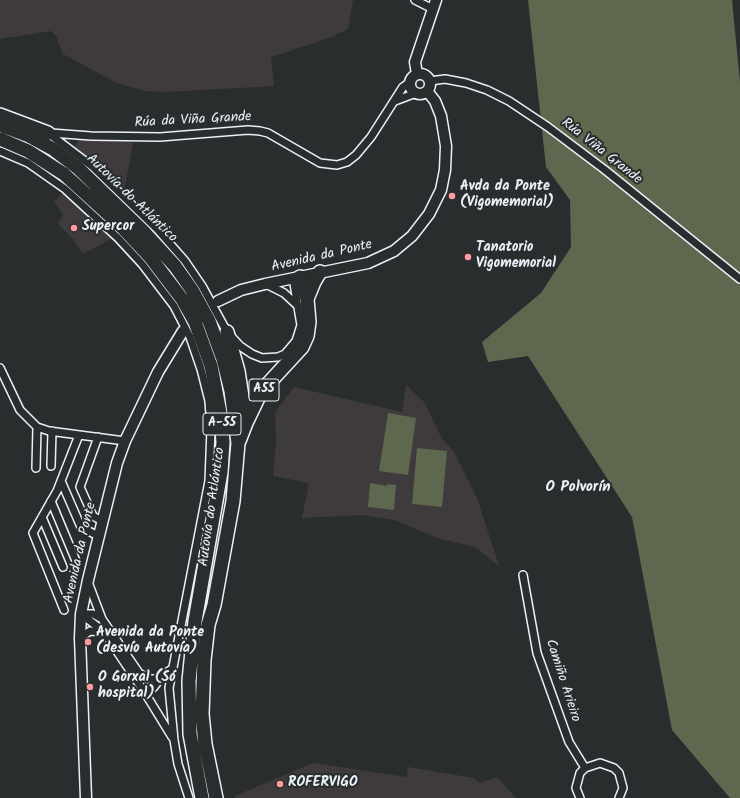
<!DOCTYPE html>
<html>
<head>
<meta charset="utf-8">
<style>
  body { margin:0 }
  canvas { display:block; background:#2a2d2e }
</style>
</head>
<body>
<canvas width="740" height="798"></canvas>
<script>
const ctx = document.querySelector('canvas').getContext('2d');
ctx.lineJoin = 'round';
function fill(path, color) {
  ctx.fillStyle = color;
  ctx.fill(path, 'evenodd');
}
function shape(rows) {
  const path = new Path2D();
  for (const r of rows) {
    if (r.length === 3) {
      path.moveTo(r[0] + r[2], r[1]);
      path.arc(r[0], r[1], r[2], 0, 2 * Math.PI);
      continue;
    }
    path.moveTo(r[0], r[1]);
    for (let i = 2; i < r.length; i += 2) path.lineTo(r[i], r[i + 1]);
  }
  return path;
}
function strokePath(path, color, width, dash) {
  ctx.strokeStyle = color;
  ctx.lineWidth = width;
  ctx.lineCap = dash ? 'butt' : 'round';
  ctx.setLineDash(dash || []);
  ctx.stroke(path);
}
function write(font, color, halo, rows, align = 'center') {
  ctx.font = font + ' Kalam,sans-serif';
  ctx.lineWidth = 4;
  ctx.setLineDash([]);
  ctx.textBaseline = 'middle';
  ctx.strokeStyle = halo;
  ctx.fillStyle = color;
  for (const [text, x, y, turn = 0] of rows) {
    ctx.save();
    ctx.translate(x, y);
    ctx.rotate((+turn || 0) * Math.PI / 180);
    ctx.textAlign = isNaN(turn) ? turn : align;
    if (halo) ctx.strokeText(text, 0, 0);
    ctx.fillText(text, 0, 0);
    ctx.restore();
  }
}
fill(shape([
  [0,0,353,0,348,29,329,38,271,57,274,86,164,92,145,91,117,83,63,54,56,36,51,31,0,39],
  [78,139,133,142,125,187,121,190,75,148],
  [65,191,113,238,83,254,73,239,58,224,63,215,54,202],
  [406,385,424,402,441,437,454,452,477,498,499,566,475,547,437,538,395,520,362,515,302,518,309,483,273,476,276,442,275,412,294,387,402,412],
  [313,763,407,777,408,767,474,778,480,783,497,777,516,798,235,798,235,796]
]), '#3f3b3c');
fill(shape([
  [528,0,732,0,740,82,740,798,730,798,672,730,632,517,528,356,488,362,482,342,541,293,571,247,570,200,546,167],
  [388,413,416,418,408,475,379,471],
  [417,448,447,451,442,507,412,504],
  [370,483,387,486,387,484,396,485,394,510,368,507]
]), '#5e684f');
const street = shape([
  [415,0,433,9],
  [430,81,445,79,466,83,487,90,509,101,548,127,605,170,740,279],
  [395,101,416,93],
  [48,133,93,167,157,229,185,261,202,286,227,332,240,346,252,354,262,358,278,357,285,354,296,341,301,325,293,278],
  [51,133,91,136,160,137,248,130,260,131,268,133,320,163,337,165,347,162,356,155,371,137,403,87,410,82],
  [0,151,28,163,65,189,118,238,142,264,174,306,190,337,201,369,209,401,211,429,209,481,169,688,174,740,178,764,189,798],
  [266,284,284,293,298,306],
  [0,368,20,410,37,427,49,431,125,441],
  [98,437,80,487,93,516,102,521],
  [51,466,52,431],
  [36,468,37,427],
  [61,481,81,527,98,536],
  [51,501,76,561],
  [42,517,63,567],
  [523,575,537,653,569,742,585,768],
  [88,582,102,619,139,673,148,679,157,679,172,669],
  [64,610,33,533,57,491,79,435],
  [81,614,103,631],
  [81,614,93,614,102,619],
  [80,638,90,631,104,632,145,693,172,737],
  [145,693,154,687,157,683,157,679],
  [580,798,576,788,580,773,585,768,600,763,614,768,619,773,623,788,619,798]
]);
const secondary = shape([
  [417,74,415,62,436,0],
  [420,84,10],
  [218,301,241,290,265,284,368,263,394,251,412,236,429,214,441,190,445,170,446,146,441,116,435,101,427,91],
  [86,798,80,638,81,614,88,580,117,463,125,441,158,372,183,331]
]);
const highway = shape([
  [0,115,48,133],
  [0,125,29,136,53,149,78,168,143,231,175,266,192,290,209,321,223,359,231,391,238,443,233,501,214,605,208,625,204,660,202,714,205,744,216,798],
  [0,139,28,151,64,174,121,226,150,257,182,299,195,322,211,366,221,418,223,442,221,472,195,621,189,681,190,734,202,798],
  [307,299,314,282,320,272],
  [227,332,238,371,246,423],
  [239,441,246,423,258,398,267,385,302,347,307,336,309,322,307,299,300,277]
]);
strokePath(street, '#e8f1f8', 10);
strokePath(secondary, '#e8f1f8', 13);
strokePath(highway, '#e8f1f8', 16);
strokePath(street, '#2a2d2e', 7);
strokePath(secondary, '#2a2d2e', 10);
strokePath(highway, '#2a2d2e', 13);
for (const [x, y, r, color] of [
  [452,196,4,"#ff9aa2"],
  [74,228,4,"#ff9aa2"],
  [468,257,4,"#ff9aa2"],
  [88,642,4,"#ff9aa2"],
  [90,687,4,"#ff9aa2"],
  [280,784,4,"#ff9aa2"]
]) {
  const dot = new Path2D();
  dot.arc(x, y, r, 0, 2 * Math.PI);
  ctx.fillStyle = color;
  ctx.fill(dot);
  strokePath(dot, '#2a2d2e', 1.5);
}
for (const [x, y, w] of [
  [264,390,30],
  [222,424,38]
]) {
  const box = new Path2D();
  box.roundRect(x - w / 2, y - 11, w, 22, 3);
  ctx.fillStyle = '#2a2d2e';
  ctx.fill(box);
  strokePath(box, '#e8f1f8', 1);
}
write('bold 13px', '#e8f1f8', null, [
  ["A55",264,390],
  ["A-55",222,424]
]);
write('14px', '#e8f1f8', '#2a2d2e', [
  ["Rúa da Viña Grande",193,121,-3],
  ["Rúa Viña Grande",601,152,38],
  ["Autovía do Atlántico",131,199,44],
  ["Avenida da Ponte",322,257,-13],
  ["Autovía do Atlántico",213,507,-82],
  ["Avenida da Ponte",81,553,-77],
  ["Camiño Arieiro",562,681,72]
]);
write('bold 14px', '#e8f1f8', '#2a2d2e', [
  ["Avda da Ponte",460,188],
  ["(Vigomemorial)",460,204],
  ["Supercor",82,228],
  ["Tanatorio",476,249],
  ["Vigomemorial",476,265],
  ["Avenida da Ponte",96,634],
  ["(desvío Autovía)",96,650],
  ["O Gorxal (Só",98,679],
  ["hospital)",98,695],
  ["ROFERVIGO",288,784]
], 'left');
write('bold 15px', '#e8f1f8', '#2a2d2e', [
  ["O Polvorín",578,488]
]);
</script>
</body>
</html>
